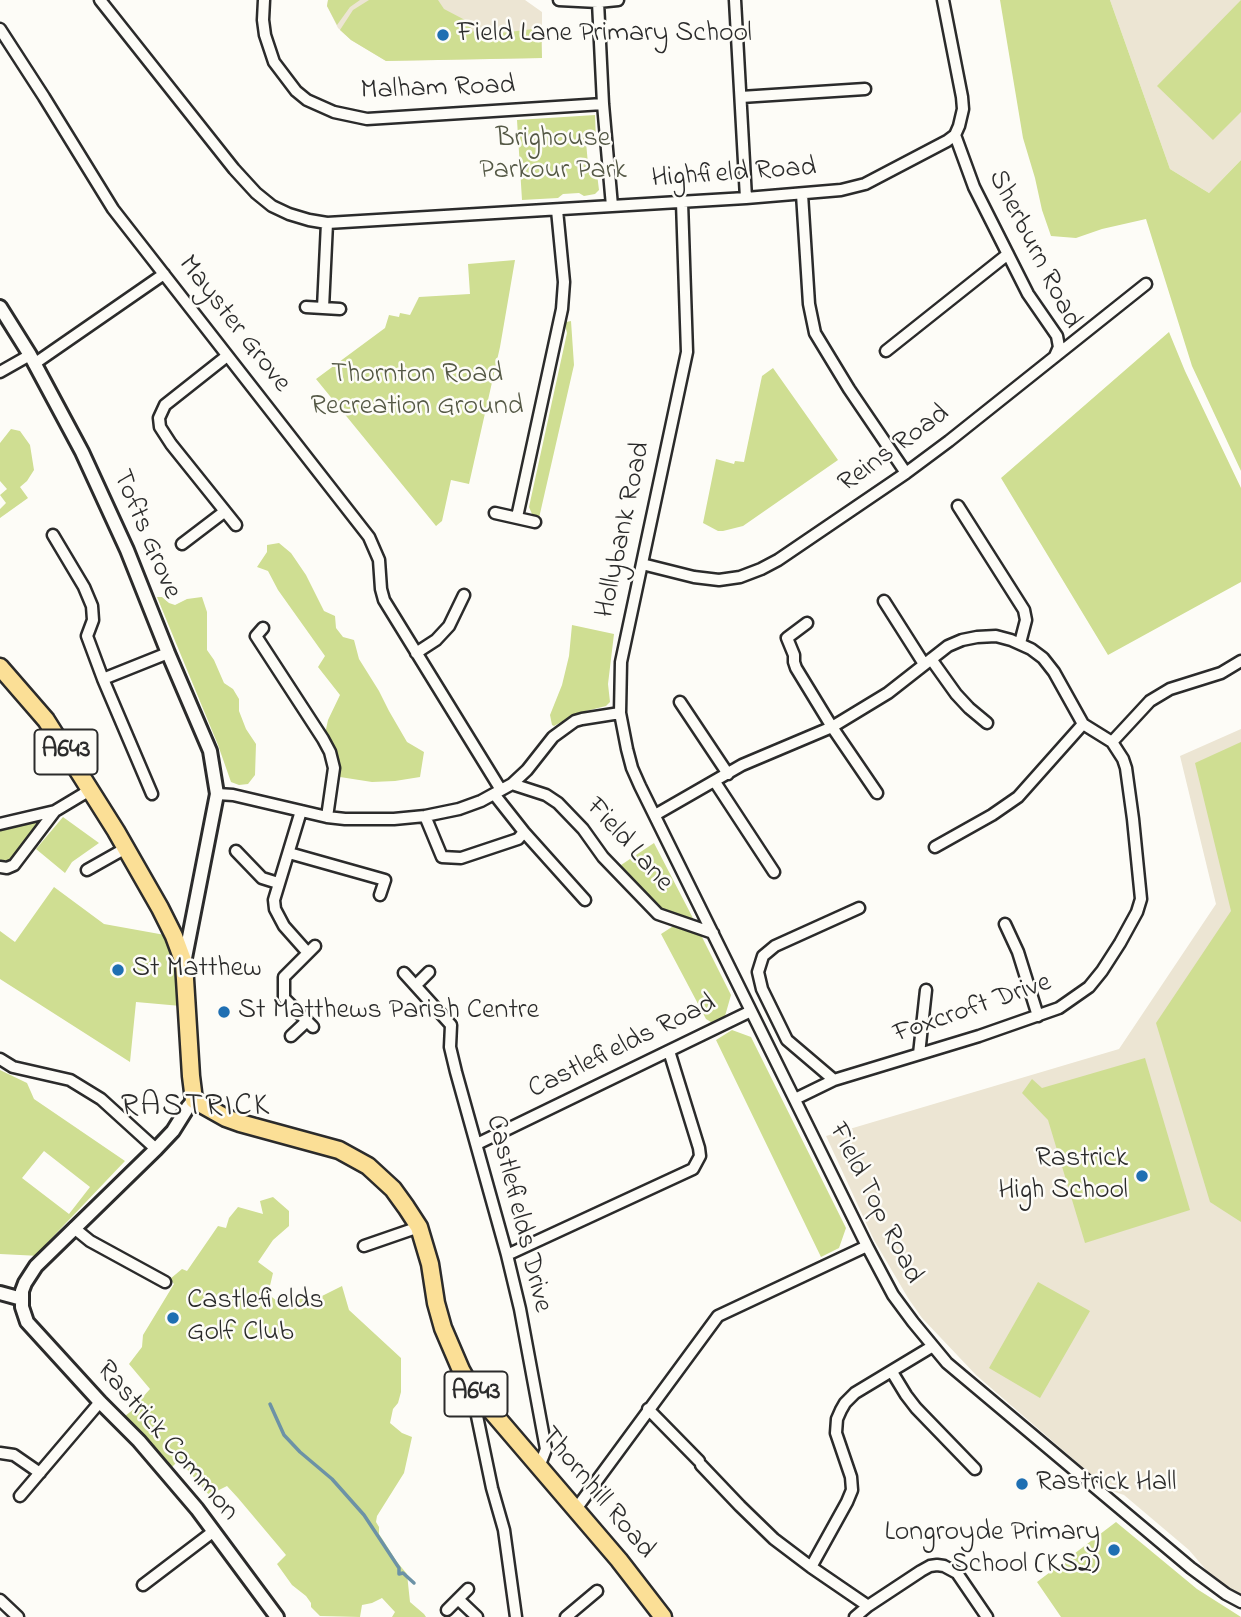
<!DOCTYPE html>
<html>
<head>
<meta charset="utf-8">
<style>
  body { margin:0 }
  canvas { display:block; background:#fdfcf7 }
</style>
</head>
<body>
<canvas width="1241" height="1617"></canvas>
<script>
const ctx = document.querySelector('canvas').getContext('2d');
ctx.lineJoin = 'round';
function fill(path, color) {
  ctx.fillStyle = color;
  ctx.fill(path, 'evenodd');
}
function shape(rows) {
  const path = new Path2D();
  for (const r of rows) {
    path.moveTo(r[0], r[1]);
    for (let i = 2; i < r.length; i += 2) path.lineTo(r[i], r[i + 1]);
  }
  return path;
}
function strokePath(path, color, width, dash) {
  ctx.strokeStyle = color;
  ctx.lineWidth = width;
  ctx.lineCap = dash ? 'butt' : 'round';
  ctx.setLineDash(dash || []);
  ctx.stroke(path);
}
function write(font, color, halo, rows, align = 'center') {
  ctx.font = font + ' "Indie Flower",sans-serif';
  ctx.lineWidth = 5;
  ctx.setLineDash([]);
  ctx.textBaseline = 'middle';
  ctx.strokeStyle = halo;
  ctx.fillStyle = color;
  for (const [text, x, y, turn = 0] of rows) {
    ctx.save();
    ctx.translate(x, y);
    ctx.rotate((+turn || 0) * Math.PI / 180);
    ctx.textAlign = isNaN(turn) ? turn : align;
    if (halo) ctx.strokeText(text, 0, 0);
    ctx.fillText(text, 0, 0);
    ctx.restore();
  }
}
fill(shape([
  [328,0,525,0,542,12,542,58,386,61,351,40,338,28,327,6],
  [1110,0,1241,0,1241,160,1209,193,1170,169],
  [1241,729,1241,1595,1213,1578,1189,1550,1124,1495,1109,1490,976,1375,922,1318,908,1298,874,1240,826,1136,1119,1049,1216,904,1180,756]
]), '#ece5d3');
fill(shape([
  [328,0,360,0,350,7,337,25,327,6],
  [369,0,438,0,444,9,465,20,477,36,541,28,542,58,386,61,351,40,340,30,353,10],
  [1000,0,1110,0,1170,169,1209,193,1241,160,1241,471,1192,366,1146,219,1102,229,1076,238,1051,236,1042,210,1035,178,1023,138],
  [1241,0,1241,112,1213,140,1157,86],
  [595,115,596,141,586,142,589,175,597,174,599,190,595,194,584,196,579,193,563,194,558,198,522,200,517,120],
  [515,260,500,347,469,484,451,480,442,521,436,526,316,379,385,328,389,315,399,317,400,313,410,315,419,297,470,294,468,264],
  [571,321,574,365,539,518,532,514,529,507,567,333,565,325,566,322],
  [1169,332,1185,371,1241,488,1241,582,1108,655,1001,478],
  [773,368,838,460,743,526,723,531,718,531,703,523,716,459,734,464,735,461,744,462,762,376],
  [11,429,20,431,30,445,34,470,27,481,20,487,28,498,0,518,0,509,6,503,0,495,7,489,0,481,0,443],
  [279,543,291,553,306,575,324,611,335,616,336,628,343,637,354,640,359,659,379,691,389,711,407,742,424,752,420,777,395,781,372,782,340,777,338,756,325,734,328,720,340,695,318,667,325,656,278,590,268,571,257,567,267,552,267,545],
  [157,597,162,597,169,603,175,605,187,599,202,597,207,612,207,650,214,660,224,683,233,689,239,699,239,711,246,729,256,744,255,775,248,784,239,785,231,782,218,745],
  [572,625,614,634,608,684,610,702,606,706,578,713,554,726,552,725,550,715,562,685,569,656],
  [1241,742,1241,1222,1210,1202,1156,1023,1231,911,1195,763],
  [63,817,99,843,72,862,65,873,36,849],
  [39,820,41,823,11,860,0,860,0,829],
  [654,843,696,924,666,916,634,885,621,865],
  [54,887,104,924,165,935,175,960,181,1006,136,1002,130,1062,0,979,0,931,15,942],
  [675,925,699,931,731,995,725,1016,717,1021,711,1022,706,1019,661,934],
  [732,1030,751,1037,846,1228,839,1248,821,1257,716,1040],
  [1145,1058,1190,1210,1085,1243,1048,1120,1022,1093,1032,1079,1042,1088],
  [0,1070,27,1083,34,1099,125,1161,46,1244,47,1248,40,1256,0,1254],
  [44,1151,90,1187,69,1214,22,1178],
  [273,1197,289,1211,289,1226,273,1240,258,1262,273,1273,268,1294,277,1301,320,1297,342,1286,349,1310,401,1358,401,1392,398,1403,393,1409,390,1423,402,1433,412,1437,404,1473,377,1516,376,1522,379,1527,379,1534,383,1540,397,1562,407,1574,410,1602,424,1614,426,1617,392,1617,395,1612,382,1598,372,1603,362,1605,360,1617,320,1616,311,1607,311,1603,306,1596,292,1585,277,1564,286,1555,238,1498,227,1486,209,1495,179,1460,171,1468,153,1453,128,1425,125,1416,134,1409,139,1408,141,1399,150,1389,129,1364,142,1347,143,1335,174,1284,170,1279,182,1269,187,1271,218,1226,226,1228,229,1218,238,1207,263,1214,260,1201],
  [1038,1282,1090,1311,1040,1398,989,1368],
  [1116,1522,1197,1589,1241,1617,1061,1617,1037,1582]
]), '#cfde92');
strokePath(shape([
  [270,1404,284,1435,300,1452,332,1479,364,1515,399,1568,399,1574,403,1573,414,1583]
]), '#6c92a6', 3.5);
const minor = shape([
  [100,0,234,169,256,193,272,206,289,214,309,220,327,223,746,198,841,190,865,184,947,141,955,135,959,126,963,109,962,97,943,0],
  [264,0,263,20,265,35,274,62,296,91,307,100,334,112,367,119,603,104],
  [559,0,598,2,618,0],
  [735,0,746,198],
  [598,2,603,104,612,206],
  [0,29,44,97,113,209,369,537,379,560,381,589,384,600,501,790],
  [741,97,865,89],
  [955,135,974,187,1028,294,1057,336,1059,347,1055,356],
  [802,194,809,304,815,333,849,389,906,473],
  [682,202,687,352,621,662,620,713,627,749,632,768,640,786,867,1246,893,1295,913,1322,947,1363,1191,1568,1226,1594,1241,1602],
  [306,307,340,309],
  [323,308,327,223],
  [886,351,1008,254],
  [227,356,165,405,159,418,160,427,171,444,236,525],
  [34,364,164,274],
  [0,372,30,355],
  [958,506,1024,610,1026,620,1020,643],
  [495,513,535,522],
  [517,517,562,309,564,282,557,210],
  [53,535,84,587,92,606,93,620,87,636,103,679,152,794],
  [182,544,224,512],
  [642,564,694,577,719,580,740,577,761,569,778,560,906,473,949,441,1146,284],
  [884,601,924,664],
  [807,623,787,638,794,655,794,662,796,668,832,727,877,793],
  [263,628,256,636,323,739,330,752,334,768,327,817],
  [416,653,436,640,449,626,464,595],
  [931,659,956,694,969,708,987,723],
  [103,679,168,653],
  [680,702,728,774],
  [1112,742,1150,701,1170,689,1221,673,1241,661],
  [715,782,774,872],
  [512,784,546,795,558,803,583,829,603,857,658,914,713,933],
  [217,794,233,795,327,817,345,819,394,819,425,816,459,809,481,801,512,784,527,770,553,737,575,721,582,719,620,713],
  [494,794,524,832,585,900],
  [301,811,274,900,275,909,284,926,308,953],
  [655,815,742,765,832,727,888,693,948,646,962,640,977,637,996,636,1011,640,1031,649,1043,658,1054,672,1083,724,1112,742,1123,759,1126,768,1133,819,1141,899,1137,912,1120,943,1102,971,1089,987,1059,1008,979,1036,834,1080,795,1099],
  [425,816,442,857,461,858,518,839,524,832],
  [0,824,55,811,90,790],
  [935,847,992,815,1018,797,1083,724],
  [236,851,262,878,278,883],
  [289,853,385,880,380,895],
  [0,867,7,868,14,865,55,811],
  [87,870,126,848],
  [1005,924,1018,952,1038,1016],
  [404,973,451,1025,450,1047,456,1072,507,1255,520,1309,546,1449,539,1467],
  [416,985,429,972],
  [313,1027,284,998,284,977,315,946],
  [291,1036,307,1021],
  [919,1054,926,990],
  [0,1059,13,1067,70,1080,101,1099,156,1149],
  [834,1080,787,1040,762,989,758,972,763,956,775,946,859,908],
  [477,1144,751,1011],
  [74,1228,90,1241,165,1282],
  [364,1246,419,1227],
  [507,1255,693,1169,700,1156,699,1148,669,1051],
  [892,1372,906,1395,916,1408,975,1469],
  [482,1402,477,1416,492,1488,504,1530,516,1617],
  [648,1409,699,1461],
  [0,1453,14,1455,40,1473],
  [701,1465,740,1506,774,1539,811,1567,868,1606],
  [20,1496,100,1402],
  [576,1509,718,1316,867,1246],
  [811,1567,847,1502,852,1490,851,1477,836,1433,837,1419,841,1410,845,1403,855,1393,933,1346],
  [143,1585,214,1531],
  [458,1599,477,1617],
  [0,1600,18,1617],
  [447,1610,468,1589],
  [566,1617,597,1591],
  [855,1617,868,1606,921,1571,930,1566,937,1565,944,1566,957,1573,987,1617]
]);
const tertiary = shape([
  [0,307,30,355,82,452,127,550,168,653,210,751,217,794,184,963],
  [194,1100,188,1107,173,1131,156,1149,36,1266,25,1283,22,1291,22,1307,27,1322,100,1402,139,1441,197,1509,277,1617],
  [0,1293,22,1299]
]);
const primary = shape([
  [0,667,46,720,116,831,160,908,174,936,184,963,191,1076,194,1100,226,1118,240,1123,339,1150,368,1166,393,1189,406,1207,419,1227,430,1264,436,1303,443,1328,461,1370,470,1386,619,1560,663,1617]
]);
strokePath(minor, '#2b2b2b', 15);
strokePath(tertiary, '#2b2b2b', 18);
strokePath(primary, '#2b2b2b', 21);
strokePath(minor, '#fdfcf7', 10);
strokePath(tertiary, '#fdfcf7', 12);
strokePath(primary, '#fbdf96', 16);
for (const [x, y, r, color] of [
  [443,35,7,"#1f6fb2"],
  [118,970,7,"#1f6fb2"],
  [224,1012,7,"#1f6fb2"],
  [1142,1176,7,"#1f6fb2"],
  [173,1318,7,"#1f6fb2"],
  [1022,1484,7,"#1f6fb2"],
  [1114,1550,7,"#1f6fb2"]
]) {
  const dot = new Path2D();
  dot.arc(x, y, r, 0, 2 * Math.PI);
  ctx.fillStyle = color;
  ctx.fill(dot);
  strokePath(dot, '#fdfcf7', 2.5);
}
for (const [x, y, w] of [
  [66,752,63],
  [476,1394,63]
]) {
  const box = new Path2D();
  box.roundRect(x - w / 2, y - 22.5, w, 45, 5);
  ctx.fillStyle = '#fdfcf7';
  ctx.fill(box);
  strokePath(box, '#2b2b2b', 2);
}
write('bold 26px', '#2b2b2b', null, [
  ["A643",66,752],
  ["A643",476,1394]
]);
write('28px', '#2b2b2b', '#fdfcf7', [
  ["Field Lane Primary School",457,35],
  ["St Matthew",132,970],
  ["St Matthews Parish Centre",238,1012],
  ["Rastrick",1128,1160,"right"],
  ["High School",1128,1192,"right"],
  ["Castlefields",187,1302],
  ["Golf Club",187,1334],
  ["Rastrick Hall",1036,1484],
  ["Longroyde Primary",1100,1534,"right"],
  ["School (KS2)",1100,1566,"right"]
], 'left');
write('28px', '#2b2b2b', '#fdfcf7', [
  ["Malham Road",438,90,-2],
  ["Highfield Road",734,175,-4],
  ["Sherburn Road",1033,250,63],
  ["Mayster Grove",233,325,52],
  ["Reins Road",895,450,-36],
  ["Hollybank Road",625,530,-78],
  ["Tofts Grove",145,535,67],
  ["Field Lane",628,846,48],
  ["Foxcroft Drive",973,1010,-19],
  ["Castlefields Road",623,1048,-26],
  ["Field Top Road",874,1204,63],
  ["Castlefields Drive",517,1214,76],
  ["Rastrick Common",166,1442,49],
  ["Thornhill Road",596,1494,50]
]);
write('28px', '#545845', '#fdfcf7', [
  ["Brighouse",553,140],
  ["Parkour Park",553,172],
  ["Thornton Road",417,376],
  ["Recreation Ground",417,408]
]);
ctx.letterSpacing = '2px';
write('32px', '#2b2b2b', '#fdfcf7', [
  ["RASTRICK",196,1109]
]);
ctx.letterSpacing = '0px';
</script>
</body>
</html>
